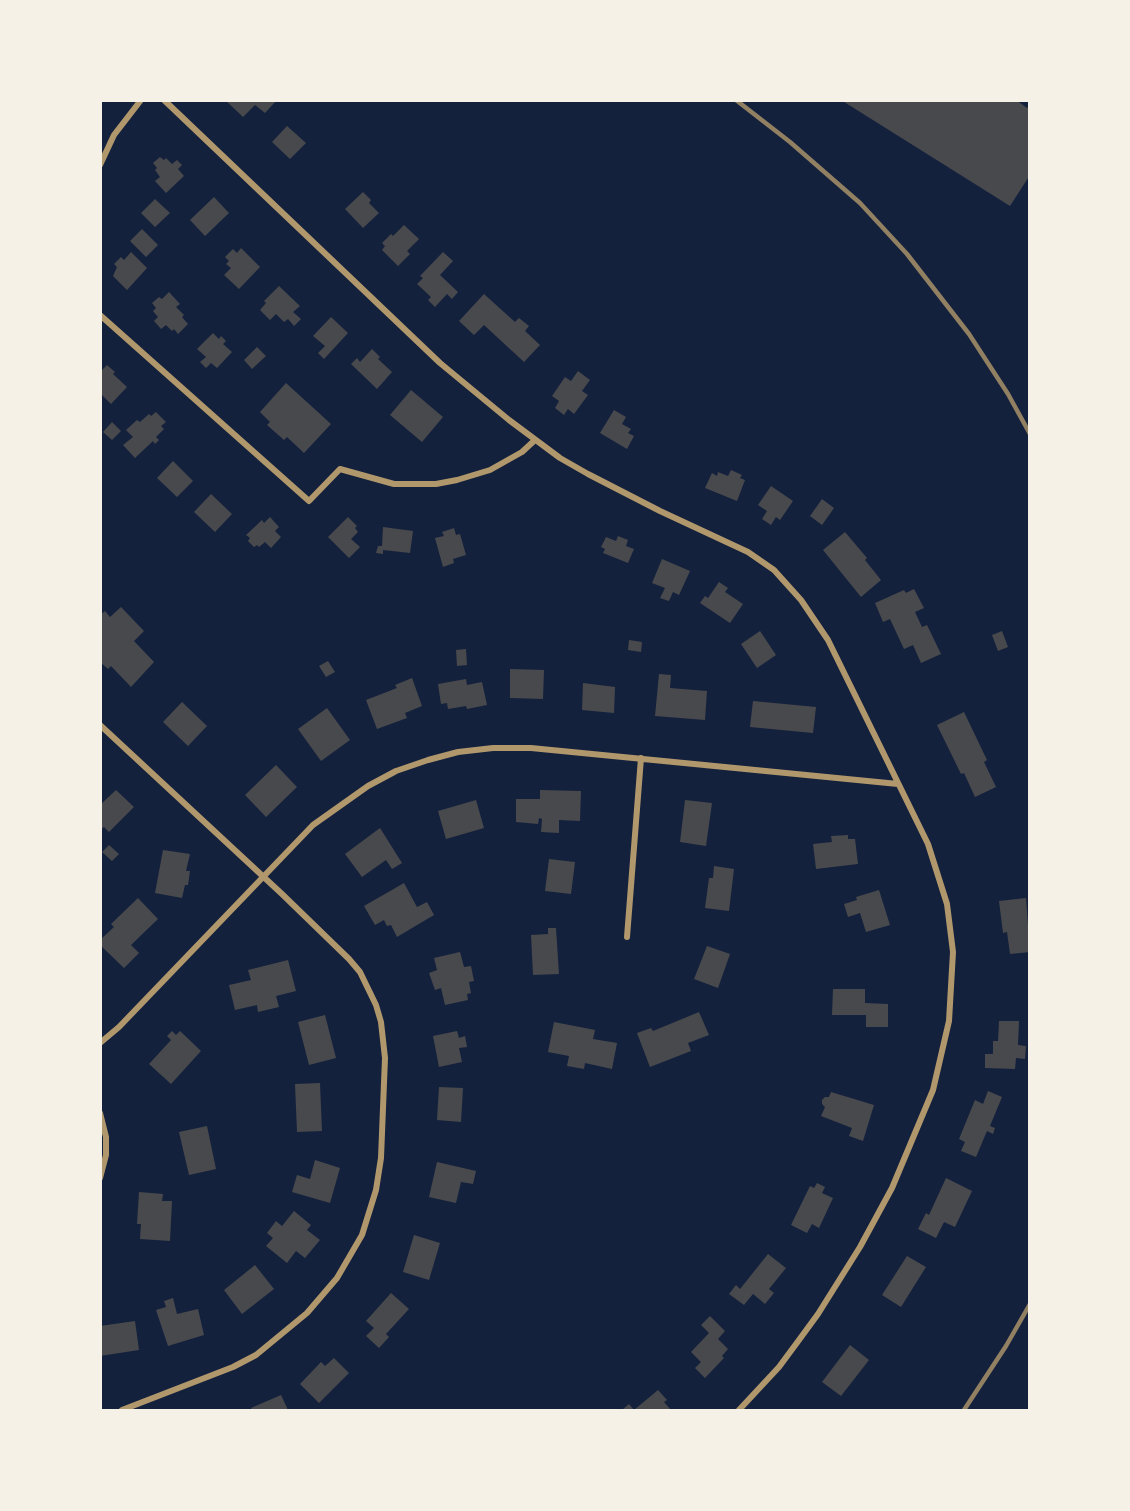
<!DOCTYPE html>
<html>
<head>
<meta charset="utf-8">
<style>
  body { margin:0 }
  #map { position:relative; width:1130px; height:1511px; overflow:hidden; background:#14213d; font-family:Manrope,sans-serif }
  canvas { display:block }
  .frame { position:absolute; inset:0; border:102px solid #f6f1e7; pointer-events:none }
</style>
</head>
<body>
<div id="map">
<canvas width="1130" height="1511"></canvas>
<div class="frame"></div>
</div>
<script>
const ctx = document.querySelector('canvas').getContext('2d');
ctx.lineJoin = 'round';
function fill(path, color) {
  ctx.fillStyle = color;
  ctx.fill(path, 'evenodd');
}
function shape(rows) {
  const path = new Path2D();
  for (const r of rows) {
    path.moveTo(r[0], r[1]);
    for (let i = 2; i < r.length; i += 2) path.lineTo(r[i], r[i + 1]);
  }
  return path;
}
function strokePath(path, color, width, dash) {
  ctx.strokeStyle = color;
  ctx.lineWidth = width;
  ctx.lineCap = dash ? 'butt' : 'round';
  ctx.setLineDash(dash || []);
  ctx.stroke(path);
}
fill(shape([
  [225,100,260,102,277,100,265,113,255,105,243,117],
  [841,100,1016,100,1027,108,1030,104,1030,175,1010,206],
  [287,126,306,143,290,159,272,142],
  [160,157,164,160,166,158,172,164,177,160,182,165,178,169,184,176,166,193,155,181,160,177,155,170,157,168,153,163],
  [363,192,371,200,369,203,379,213,363,228,345,209],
  [214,197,229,213,205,236,190,220],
  [155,199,170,213,155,227,141,213],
  [404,225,419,239,407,251,410,254,398,266,382,250,385,246,382,243,391,234,393,236],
  [142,229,158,245,146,257,130,241],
  [241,248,260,267,239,289,224,275,231,268,226,264,229,261,225,257,233,249,237,253],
  [131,252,147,268,127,290,113,276,117,267,114,264,121,257,124,260],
  [443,252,453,261,440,275,458,292,452,299,447,294,435,307,428,300,431,297,417,284,423,278,420,276],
  [279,286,300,306,293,312,301,319,294,326,288,319,284,322,276,314,270,320,260,310,266,303,264,301],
  [169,292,180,304,176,307,184,315,182,317,188,324,178,334,174,329,172,331,166,325,161,329,154,321,158,317,153,311,156,308,152,303,159,297,162,299],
  [484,294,515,322,519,318,529,326,525,331,540,345,524,362,484,325,474,335,459,321],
  [331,317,348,333,324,359,318,353,325,346,313,336],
  [213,333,219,339,221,336,226,341,223,344,232,352,217,368,211,363,206,368,200,362,206,357,197,349],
  [257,347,266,356,252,369,244,360],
  [372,349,380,357,378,359,392,372,377,389,351,364,357,358,360,362],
  [107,365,115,372,113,374,127,387,111,404,100,393,100,372],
  [578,371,590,380,582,391,588,395,574,414,568,409,564,415,555,408,559,401,552,396,565,377,571,381],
  [286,383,331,424,304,453,287,437,284,440,267,425,270,422,260,412],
  [411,390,443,417,422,442,390,415],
  [614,410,626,417,622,424,631,429,628,433,634,436,627,449,600,433],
  [156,412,166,422,161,426,164,429,156,437,159,440,155,444,153,441,135,458,123,445,133,437,126,430,137,420,140,422,149,414,151,416],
  [112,422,121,431,112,440,103,432],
  [173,461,193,481,177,497,157,478],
  [731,470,742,475,740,478,745,480,737,501,705,488,712,473,717,476,718,472,728,476],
  [771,486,793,501,780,520,776,517,771,525,762,519,767,511,758,505],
  [211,494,232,514,215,532,194,512],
  [822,499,834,508,822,525,810,516],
  [270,517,279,527,275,531,281,537,271,548,265,542,259,547,257,545,254,547,248,541,250,538,246,535,262,520,264,523],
  [348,517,357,526,355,528,358,532,351,539,360,547,349,558,328,537],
  [383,527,413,531,410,553,383,550,383,554,376,553,378,546,382,546],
  [454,528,456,535,460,534,466,555,453,559,454,563,443,567,435,538,444,536,442,532],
  [845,532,867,558,865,560,881,580,861,597,823,550],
  [618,536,628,540,626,546,634,549,628,563,603,553,605,549,601,547,606,537,616,541],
  [662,559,690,571,679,595,673,592,669,601,660,598,665,588,652,583],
  [719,582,728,588,725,592,743,604,730,623,700,603,705,596,708,598],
  [914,589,924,608,915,612,922,627,927,625,941,654,921,663,913,645,904,649,890,619,883,622,875,603,904,590,906,593],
  [121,607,144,631,134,641,154,662,131,687,111,666,108,669,100,662,100,615,105,611,110,617],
  [760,631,776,655,757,668,741,644],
  [1002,631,1008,647,998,651,992,635],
  [629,640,642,642,641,652,628,650],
  [466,649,467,665,457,666,456,650],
  [328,661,335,672,326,677,319,666],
  [510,669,544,670,543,699,510,698],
  [659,674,671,675,670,688,707,691,705,720,655,716],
  [412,678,422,706,405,713,407,718,377,729,366,700,397,688,395,685],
  [466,679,467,685,482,682,487,705,467,709,466,706,448,709,447,703,441,704,438,684],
  [583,683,615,687,614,713,582,710],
  [753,701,816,707,813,733,750,727],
  [182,702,207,726,188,746,163,722],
  [327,708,350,740,321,761,298,729],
  [964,712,987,760,984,762,996,787,975,797,964,773,961,774,937,725],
  [276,765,297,787,266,817,245,795],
  [116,790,134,807,109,832,104,827,100,830,100,805],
  [540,790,581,791,580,821,559,820,559,833,541,832,542,819,539,818,538,824,516,822,516,799,540,799],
  [476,800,484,828,446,839,438,811],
  [685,800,712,803,706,846,680,842],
  [380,828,402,863,392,869,386,860,362,877,345,854],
  [848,835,848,839,855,839,858,864,816,869,813,844,832,842,831,836],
  [109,845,119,854,112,861,102,852],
  [163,850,190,854,186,871,190,871,188,885,185,885,182,898,155,893],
  [549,859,575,862,571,894,545,891],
  [714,866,734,869,729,911,705,908,709,878,713,878],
  [404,883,417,907,427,902,434,915,397,937,391,925,387,926,384,920,375,925,364,906],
  [879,890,890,925,866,932,860,913,848,917,844,904,857,900,856,897],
  [138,898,158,919,131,945,139,953,124,968,100,945,100,940,114,927,111,924],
  [1026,898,1030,952,1010,954,1007,932,1003,933,999,901],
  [548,928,556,928,559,974,533,975,531,935,548,934],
  [707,946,730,954,718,988,694,979],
  [460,952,464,967,471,966,474,981,469,982,471,993,467,994,468,1000,445,1005,441,988,435,990,429,973,437,970,434,958],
  [288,960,296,991,276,996,279,1007,258,1012,257,1005,235,1010,229,985,251,980,248,970],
  [833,989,865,989,865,1003,888,1004,888,1027,866,1027,866,1015,832,1015],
  [699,1012,709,1035,688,1043,691,1051,650,1067,637,1033,651,1028,653,1031],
  [325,1015,336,1058,309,1065,298,1022],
  [999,1021,1019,1021,1018,1045,1026,1046,1025,1059,1016,1058,1015,1069,985,1068,985,1054,993,1054,993,1041,998,1041],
  [554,1022,595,1030,593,1039,617,1043,612,1069,585,1063,584,1069,567,1066,569,1056,548,1052],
  [172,1031,176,1035,180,1031,201,1051,171,1084,149,1064,171,1040,167,1036],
  [457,1031,459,1038,465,1036,467,1047,459,1048,462,1062,439,1067,433,1036],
  [320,1083,322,1131,297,1132,295,1084],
  [439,1087,463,1088,461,1122,437,1120],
  [988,1091,1002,1097,990,1126,995,1128,993,1134,987,1131,976,1157,961,1151,965,1142,959,1139,975,1100,983,1104],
  [831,1092,874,1105,863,1141,849,1136,852,1128,821,1116,825,1107,822,1104,822,1100,825,1097,829,1097],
  [207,1126,216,1169,189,1175,179,1132],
  [315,1160,340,1168,330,1203,292,1192,297,1175,310,1179],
  [437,1162,476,1171,473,1184,461,1182,456,1203,429,1197],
  [946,1178,972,1191,955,1227,944,1222,936,1238,918,1229,926,1213,929,1215],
  [817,1183,825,1187,822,1193,833,1198,819,1228,812,1224,807,1233,791,1225,810,1186,814,1188],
  [139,1192,163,1194,162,1201,172,1201,170,1241,140,1239,141,1224,137,1224],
  [294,1211,311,1225,307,1230,320,1240,305,1258,296,1251,287,1263,266,1246,273,1238,267,1233,276,1221,282,1226],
  [414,1235,440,1243,429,1280,403,1272],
  [768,1254,786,1268,769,1289,774,1293,765,1304,753,1294,744,1305,729,1294,736,1285,740,1289],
  [907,1256,926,1267,901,1307,882,1295],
  [255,1265,274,1289,242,1314,224,1290],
  [391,1293,409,1309,386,1334,389,1337,379,1348,366,1336,374,1328,366,1321],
  [173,1298,177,1314,198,1309,204,1335,168,1346,156,1310,166,1307,164,1301],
  [710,1316,725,1331,718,1339,728,1349,722,1356,724,1358,705,1378,695,1368,701,1362,691,1352,709,1333,701,1325],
  [135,1321,139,1350,100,1356,100,1326],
  [850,1345,869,1360,841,1396,822,1382],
  [334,1358,349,1373,319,1403,300,1384,321,1362,325,1366],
  [658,1390,667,1400,664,1402,671,1410,622,1410,629,1404,634,1410],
  [281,1395,288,1410,252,1410,251,1408]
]), '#48494c');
strokePath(shape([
  [164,100,440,363,509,420,560,458,588,474,660,511,748,552,774,570,801,600,828,640,928,844,947,904,953,952,949,1021,933,1090,892,1188,860,1247,818,1314,799,1340,779,1367,739,1410],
  [100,165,114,135,141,100],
  [100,315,309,501,340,469,394,484,436,484,457,480,490,470,522,452,535,440],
  [100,725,282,894,349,959,360,972,376,1005,381,1022,385,1058,381,1158,376,1190,362,1235,337,1278,307,1313,256,1355,233,1367,122,1410],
  [627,937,641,758],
  [100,1043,119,1027,313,825,368,786,396,771,428,760,458,752,493,748,531,748,898,784],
  [100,1113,106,1137,106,1155,100,1178]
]), '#b1986c', 6);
strokePath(shape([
  [736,100,790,142,860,203,907,254,969,334,1008,394,1030,434],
  [964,1410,1006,1346,1030,1304]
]), '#918062', 4.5);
</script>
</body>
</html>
